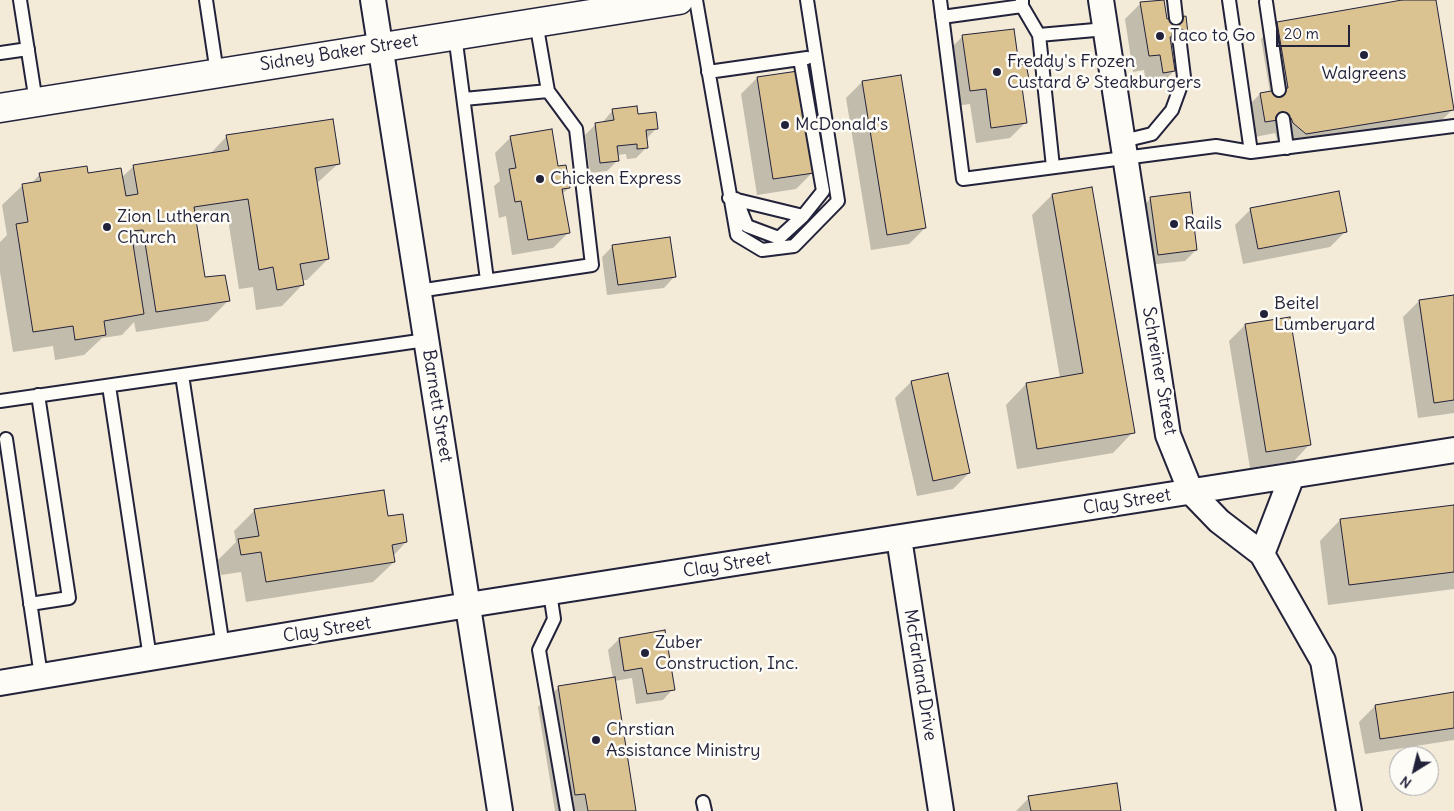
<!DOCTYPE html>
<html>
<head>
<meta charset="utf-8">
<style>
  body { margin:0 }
  #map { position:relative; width:1454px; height:811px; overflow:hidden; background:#f3ebd8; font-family:Delius,sans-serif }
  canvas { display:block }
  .north { position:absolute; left:1389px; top:746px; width:50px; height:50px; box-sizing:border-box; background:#fdfcf7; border:1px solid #a5a5ac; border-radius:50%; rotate:216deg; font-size:14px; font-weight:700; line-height:20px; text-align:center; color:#22223b }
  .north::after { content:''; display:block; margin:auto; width:18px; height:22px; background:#22223b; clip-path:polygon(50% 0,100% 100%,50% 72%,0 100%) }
  .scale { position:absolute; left:1276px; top:25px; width:74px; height:22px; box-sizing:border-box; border:2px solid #22223b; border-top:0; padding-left:6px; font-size:15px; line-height:18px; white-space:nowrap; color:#22223b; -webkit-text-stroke:4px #fdfcf7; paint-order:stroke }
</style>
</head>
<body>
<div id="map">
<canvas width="1454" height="811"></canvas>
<div class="north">N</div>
<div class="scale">20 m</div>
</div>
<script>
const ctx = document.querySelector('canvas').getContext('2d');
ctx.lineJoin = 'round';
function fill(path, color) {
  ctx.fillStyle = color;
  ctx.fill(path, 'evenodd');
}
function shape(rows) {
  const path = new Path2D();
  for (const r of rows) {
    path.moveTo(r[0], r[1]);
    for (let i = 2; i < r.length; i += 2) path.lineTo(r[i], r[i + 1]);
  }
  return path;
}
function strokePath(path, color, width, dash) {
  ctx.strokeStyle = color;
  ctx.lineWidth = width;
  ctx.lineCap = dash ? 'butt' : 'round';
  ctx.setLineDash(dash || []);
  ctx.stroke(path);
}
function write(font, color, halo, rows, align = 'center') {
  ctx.font = font + ' Delius,sans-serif';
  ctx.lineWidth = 5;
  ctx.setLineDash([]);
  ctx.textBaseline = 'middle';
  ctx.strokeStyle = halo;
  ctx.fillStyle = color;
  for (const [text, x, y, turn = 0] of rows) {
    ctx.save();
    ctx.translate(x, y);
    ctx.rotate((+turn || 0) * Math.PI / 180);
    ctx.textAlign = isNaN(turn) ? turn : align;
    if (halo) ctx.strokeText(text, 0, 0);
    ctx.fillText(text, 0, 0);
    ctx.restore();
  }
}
fill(shape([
  [1163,0,1166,20,1187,34,1171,50,1174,71,1158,87,1147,88,1144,70,1133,72,1125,19,1141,3],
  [1409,0,1435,0,1453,109,1437,125,1290,149,1277,139,1275,133,1250,138,1244,110,1260,94,1270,92,1261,39,1277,23],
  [963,36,1018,67,1027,78,1020,85,1026,122,1010,138,976,143,970,104,954,106,947,52],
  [900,76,925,228,909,244,871,250,846,98,862,82],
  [757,78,812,173,796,189,757,195,741,94],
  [613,110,637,115,657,128,646,139,647,147,636,158,627,159,626,154,617,155,618,160,607,171,590,173,585,135,596,124,602,123],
  [227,136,339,163,316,184,328,259,307,280,302,280,302,285,282,306,256,310,253,287,239,289,228,219,195,224,204,279,228,301,208,321,136,332,134,322,122,335,102,338,84,355,55,360,53,346,13,352,0,272,0,242,7,235,2,205,23,185,31,184,40,174,87,174,121,178,134,166,209,155],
  [511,137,557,167,569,188,562,194,569,232,553,248,512,255,506,216,499,218,494,186,500,181,495,153],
  [1052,195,1133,432,1113,453,1017,469,1006,405,1026,384,1060,378,1032,215],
  [1151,198,1196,250,1185,261,1148,265,1140,209],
  [1251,209,1346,231,1330,247,1243,264,1235,225],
  [613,246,674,277,664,288,607,295,602,257],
  [1454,296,1454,413,1418,418,1403,317,1419,301],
  [1245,325,1309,445,1294,461,1250,468,1229,341],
  [947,375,969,473,953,489,917,496,895,398,911,382],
  [1454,506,1454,589,1328,605,1320,541,1340,520],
  [255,510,387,518,406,542,393,556,394,562,373,582,246,602,241,572,221,575,218,560,236,542,234,531],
  [619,639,673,689,663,700,636,704,632,678,615,681,635,811,555,811,538,707,559,687,613,679,608,650],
  [1454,694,1454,740,1365,754,1359,722,1375,706],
  [1029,798,1120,811,1016,811]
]), '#0003');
const building = shape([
  [1164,0,1167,19,1186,16,1188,34,1170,37,1175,71,1163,73,1160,55,1149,56,1140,2,1164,0],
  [1402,0,1436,0,1454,110,1306,134,1293,123,1291,118,1265,122,1260,93,1288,88,1277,22,1402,0],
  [1014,29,1019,65,1026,64,1029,79,1021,80,1027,123,991,128,986,89,970,91,962,35,1014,29],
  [798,71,814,173,773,179,757,77,798,71],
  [901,75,926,228,887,235,862,81,901,75],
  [637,106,638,114,656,112,658,129,646,130,648,148,637,149,637,144,617,146,619,161,600,163,595,123,614,120,612,109,637,106],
  [333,119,340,164,315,168,329,259,300,264,304,285,277,290,273,267,259,270,248,199,194,207,205,277,225,275,230,301,156,312,143,230,131,231,144,314,104,321,106,335,75,340,73,326,33,332,16,224,28,222,22,184,41,181,39,173,87,166,88,173,121,168,126,196,138,194,133,165,229,150,226,135,333,119],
  [552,129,558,166,566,165,570,188,562,189,570,233,528,240,521,201,515,202,509,169,516,168,510,136,552,129],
  [1092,187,1135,433,1037,449,1026,383,1083,373,1052,194,1092,187],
  [1339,191,1347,232,1258,249,1250,208,1339,191],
  [1190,192,1197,250,1158,255,1150,197,1190,192],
  [670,237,676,277,618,285,612,245,670,237],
  [1454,295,1454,400,1434,403,1419,300,1454,295],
  [1290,317,1311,445,1266,452,1245,324,1290,317],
  [948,373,970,473,933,481,911,381,948,373],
  [384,490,388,516,403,514,407,542,392,545,395,562,266,582,261,552,241,555,238,539,259,536,254,509,384,490],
  [1454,505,1454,572,1349,585,1340,519,1454,505],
  [665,630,675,690,647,694,642,668,624,671,619,638,665,630],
  [615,677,636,811,588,811,585,794,575,795,558,686,615,677],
  [1454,692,1454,728,1380,739,1375,705,1454,692],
  [1117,783,1121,811,1031,811,1028,796,1117,783]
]);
fill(building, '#dbc291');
strokePath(building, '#22223b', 1);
const lane = shape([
  [20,0,36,102],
  [206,0,217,73],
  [696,0,737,235,762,250,794,246,838,201,807,0],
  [940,0,963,179,1216,146,1251,152,1454,126],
  [1174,0,1176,18],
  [1229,0,1251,152],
  [1266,2,1279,90],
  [1022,6,1039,35,1053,167],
  [942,17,1022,6,1022,0],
  [455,35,487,280],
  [1039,35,1106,29],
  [0,53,28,49],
  [708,72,807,58],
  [464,99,548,91],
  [1283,119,1287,148],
  [1123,141,1152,134,1172,110,1184,77,1179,36],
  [729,198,803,216,823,191,800,59],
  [736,199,747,226,779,238,803,216],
  [418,291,592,265,576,129,548,91,536,22],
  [182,375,223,647],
  [109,386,150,658],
  [0,401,426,340],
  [6,439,41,676],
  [550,593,554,619,539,650,567,811],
  [30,604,69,598,38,395],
  [703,802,705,811]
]);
const street = shape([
  [373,0,500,811],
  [1101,0,1168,435,1191,492,1219,521,1262,554,1323,661,1349,811],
  [899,538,941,811],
  [1262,554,1292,476],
  [0,683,468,605,1454,450]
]);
const primary = shape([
  [0,108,679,0]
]);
strokePath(lane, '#22223b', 16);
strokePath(street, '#22223b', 28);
strokePath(primary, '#22223b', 31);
strokePath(lane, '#fdfcf7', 12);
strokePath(street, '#fdfcf7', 24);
strokePath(primary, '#fdfcf7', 28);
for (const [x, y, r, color] of [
  [1160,36,5,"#22223b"],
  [1364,55,5,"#22223b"],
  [997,72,5,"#22223b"],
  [785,125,5,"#22223b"],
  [540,179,5,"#22223b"],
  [1174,224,5,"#22223b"],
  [107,227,5,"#22223b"],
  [1264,314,5,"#22223b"],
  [645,653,5,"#22223b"],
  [596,740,5,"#22223b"]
]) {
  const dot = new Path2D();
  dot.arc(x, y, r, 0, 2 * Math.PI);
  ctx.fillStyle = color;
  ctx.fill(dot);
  strokePath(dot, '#fdfcf7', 2);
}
write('18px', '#22223b', '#fdfcf7', [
  ["Taco to Go",1170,36],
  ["Freddy's Frozen",1007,62],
  ["Custard & Steakburgers",1007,83],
  ["Walgreens",1364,74,"center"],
  ["McDonald's",795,125],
  ["Chicken Express",550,179],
  ["Zion Lutheran",117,217],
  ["Church",117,238],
  ["Rails",1184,224],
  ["Beitel",1274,304],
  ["Lumberyard",1274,325],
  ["Zuber",655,643],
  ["Construction, Inc.",655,664],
  ["Chrstian",606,730],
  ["Assistance Ministry",606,751]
], 'left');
write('18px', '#22223b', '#fdfcf7', [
  ["Sidney Baker Street",339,53,-9],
  ["Schreiner Street",1159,371,80],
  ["Barnett Street",437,406,81],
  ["Clay Street",1127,502,-9],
  ["Clay Street",727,565,-9],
  ["Clay Street",327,630,-9],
  ["McFarland Drive",920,675,81]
]);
</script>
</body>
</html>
